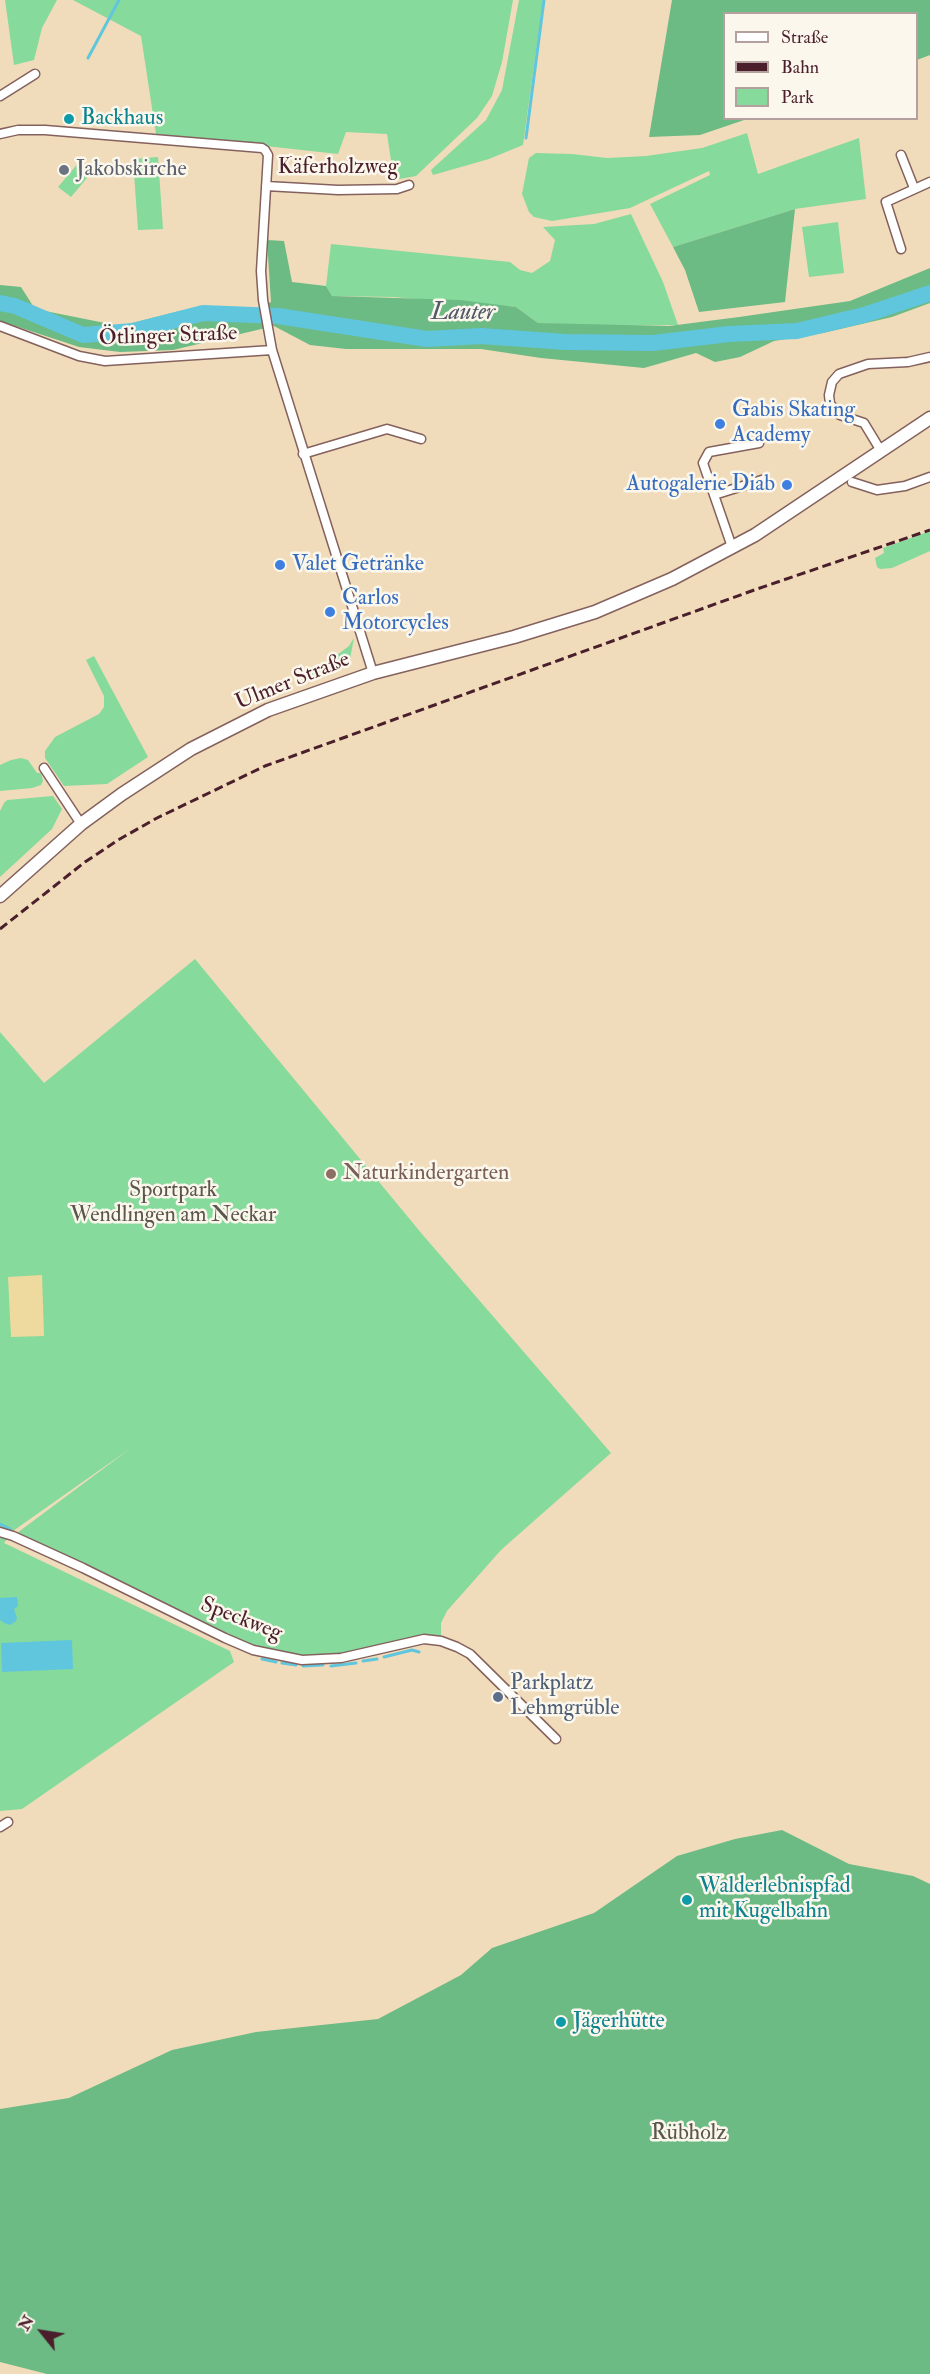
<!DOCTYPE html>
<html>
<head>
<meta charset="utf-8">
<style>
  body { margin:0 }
  #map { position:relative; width:930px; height:2374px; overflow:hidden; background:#f0dcba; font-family:"IM FELL Double Pica",serif }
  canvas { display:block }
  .legend { position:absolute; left:723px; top:12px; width:195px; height:108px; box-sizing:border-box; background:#fbf7ec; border:2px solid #b4a19f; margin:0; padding:8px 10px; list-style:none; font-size:18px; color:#4a1f2b }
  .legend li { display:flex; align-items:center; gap:12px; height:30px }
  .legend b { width:30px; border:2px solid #b4a19f }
  .north { position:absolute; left:12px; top:2302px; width:60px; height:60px; -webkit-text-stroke:4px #fbf7ec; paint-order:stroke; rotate:300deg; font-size:16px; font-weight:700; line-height:24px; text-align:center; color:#4a1f2b }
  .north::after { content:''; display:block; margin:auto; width:21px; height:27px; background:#4a1f2b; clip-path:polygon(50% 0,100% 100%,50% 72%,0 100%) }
</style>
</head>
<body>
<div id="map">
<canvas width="930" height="2374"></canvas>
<ul class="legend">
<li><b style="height:8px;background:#fff"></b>Straße</li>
<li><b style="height:8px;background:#4a1f2b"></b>Bahn</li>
<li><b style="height:16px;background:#86da9c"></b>Park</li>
</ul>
<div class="north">N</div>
</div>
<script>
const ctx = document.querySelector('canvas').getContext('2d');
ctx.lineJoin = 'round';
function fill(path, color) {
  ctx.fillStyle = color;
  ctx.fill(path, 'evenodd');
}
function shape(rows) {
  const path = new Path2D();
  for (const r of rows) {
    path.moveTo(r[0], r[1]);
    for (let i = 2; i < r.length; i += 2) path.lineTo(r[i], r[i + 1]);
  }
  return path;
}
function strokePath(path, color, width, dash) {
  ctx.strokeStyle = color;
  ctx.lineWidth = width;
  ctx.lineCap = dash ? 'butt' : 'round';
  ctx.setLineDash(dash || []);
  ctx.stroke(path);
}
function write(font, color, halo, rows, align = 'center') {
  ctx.font = font + ' "IM FELL Double Pica",serif';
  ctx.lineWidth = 5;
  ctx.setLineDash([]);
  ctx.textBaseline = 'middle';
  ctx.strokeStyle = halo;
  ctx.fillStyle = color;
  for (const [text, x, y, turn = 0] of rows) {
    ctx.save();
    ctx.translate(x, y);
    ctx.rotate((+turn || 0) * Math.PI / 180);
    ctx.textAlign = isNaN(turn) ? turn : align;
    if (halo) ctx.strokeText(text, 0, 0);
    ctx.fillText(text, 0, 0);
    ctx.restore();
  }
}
fill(shape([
  [5,0,57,0,42,28,34,60,14,65],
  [73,0,513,0,502,62,492,96,477,118,416,176,394,180,387,134,346,132,338,154,156,134,141,36],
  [519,0,543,0,523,145,489,159,433,175,431,170,486,120,502,90],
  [747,133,758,174,859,138,866,199,795,209,673,247,650,204,710,175,709,171,630,208,552,221,534,217,529,212,522,194,529,158,536,153,572,154,607,158,646,156,702,148],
  [158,157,163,229,138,230,133,159],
  [80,161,92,172,71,197,58,187],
  [631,214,663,282,678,325,602,326,538,323,516,307,393,297,332,296,326,286,331,244,510,262,520,270,532,273,550,261,555,240,543,227,594,224],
  [838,222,844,273,809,277,802,227],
  [930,531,930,551,892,568,880,569,877,567,875,558,884,553,883,548],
  [354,638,349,664,339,669,306,678,349,646],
  [94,656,148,757,107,784,64,786,45,758,45,751,55,737,99,714,104,707,104,696,86,660],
  [21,758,28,760,37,773,41,773,43,781,41,785,32,788,0,791,0,765,11,760],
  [53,796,62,809,52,829,0,877,0,811,4,803,7,800],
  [195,959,422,1234,611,1453,501,1550,447,1611,441,1623,441,1641,424,1639,341,1658,302,1660,253,1650,13,1536,131,1448,13,1531,4,1543,230,1651,234,1662,22,1809,0,1811,0,1032,44,1083]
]), '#86da9c');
fill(shape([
  [672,0,930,0,930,55,917,60,916,14,724,14,724,118,747,119,700,135,649,137],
  [795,209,785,302,699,312,685,270,673,247],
  [267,240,284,241,292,282,326,286,332,296,460,300,516,307,538,323,669,326,739,317,850,301,930,268,930,303,892,317,823,333,774,341,740,357,715,362,696,353,644,368,541,358,481,349,346,349,310,345,274,326,173,350,120,352,79,347,0,321,0,285,21,287,35,309,120,326,180,311,257,308,271,302],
  [782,1830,849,1864,913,1876,930,1884,930,2374,47,2374,0,2362,0,2109,69,2098,172,2050,256,2032,378,2019,461,1975,492,1948,594,1913,677,1856,735,1839]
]), '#6cba84');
fill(shape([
  [42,1275,44,1336,11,1337,8,1277]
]), '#eeda9e');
fill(shape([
  [17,1597,18,1606,14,1609,17,1618,16,1621,10,1625,6,1624,0,1620,0,1598],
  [72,1640,73,1669,2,1672,1,1643]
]), '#60c6dd');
strokePath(shape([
  [88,58,119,0],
  [526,138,544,0],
  [0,1524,10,1529],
  [384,1657,412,1650,419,1652],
  [262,1659,276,1662],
  [363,1661,377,1659],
  [282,1663,296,1665],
  [303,1666,323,1665],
  [331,1666,356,1663]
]), '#60c6dd', 3);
strokePath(shape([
  [0,303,15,306,83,335,133,331,203,313,278,316,427,339,481,336,566,342,653,343,729,334,797,331,864,315,930,293]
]), '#60c6dd', 16);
const minor = shape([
  [0,96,35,74],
  [0,134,18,130,45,130,262,148,265,150,268,155,261,271,263,300,272,350,373,673],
  [901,155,914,188],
  [266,186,338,190,397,189,409,185],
  [901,249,886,202,930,182],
  [0,326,79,356,105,361,272,350],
  [881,451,864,423,840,415,830,404,829,395,832,382,839,374,868,364,908,362,930,357],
  [303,454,387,429,421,439],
  [852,482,877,490,905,486,930,477],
  [714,495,765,479],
  [732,547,703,463,709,452,759,443],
  [44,768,81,824],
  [0,1532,13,1536,83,1568,225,1638,253,1650,302,1660,341,1658,424,1639,441,1641,457,1647,470,1654,556,1739],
  [0,1827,8,1822]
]);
const secondary = shape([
  [0,896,81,824,122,794,191,749,268,710,373,673,514,637,595,612,672,579,755,535,930,418]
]);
strokePath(minor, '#84615d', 11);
strokePath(secondary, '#84615d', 15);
strokePath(minor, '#fff', 8);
strokePath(secondary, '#fff', 12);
strokePath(shape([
  [0,929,85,862,118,840,157,818,265,766,757,589,930,530]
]), '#4a1f2b', 3, [9, 4.5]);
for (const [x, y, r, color] of [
  [69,119,6,"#0f9aa8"],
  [64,170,6,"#6b7280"],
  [720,424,6,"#3f7fe0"],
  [787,485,6,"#3f7fe0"],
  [280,565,6,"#3f7fe0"],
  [330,612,6,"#3f7fe0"],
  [331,1174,6,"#8d6e63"],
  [498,1697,6,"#5c6f8a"],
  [687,1900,6,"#0f9aa8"],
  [561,2022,6,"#0f9aa8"]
]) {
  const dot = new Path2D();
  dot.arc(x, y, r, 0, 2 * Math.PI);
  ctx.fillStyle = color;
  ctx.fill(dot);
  strokePath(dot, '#fbf7ec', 2);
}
write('22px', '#0d838f', '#fbf7ec', [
  ["Backhaus",81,119],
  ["Walderlebnispfad",699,1887],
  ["mit Kugelbahn",699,1912],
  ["Jägerhütte",573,2022]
], 'left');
write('22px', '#4a1f2b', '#fbf7ec', [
  ["Käferholzweg",338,168],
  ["Ötlinger Straße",168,337,-2],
  ["Ulmer Straße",293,682,-22],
  ["Speckweg",241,1620,21]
]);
write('22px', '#5b616d', '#fbf7ec', [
  ["Jakobskirche",76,170]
], 'left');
write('22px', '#366cbe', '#fbf7ec', [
  ["Gabis Skating",732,411],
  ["Academy",732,436],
  ["Autogalerie Diab",775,485,"right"],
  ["Valet Getränke",292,565],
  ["Carlos",342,599],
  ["Motorcycles",342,624]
], 'left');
write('22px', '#785e54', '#fbf7ec', [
  ["Naturkindergarten",343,1174]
], 'left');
write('22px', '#5c574d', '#fbf7ec', [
  ["Sportpark",173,1191],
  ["Wendlingen am Neckar",173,1216],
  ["Rübholz",689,2134]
]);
write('22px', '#4e5e75', '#fbf7ec', [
  ["Parkplatz",510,1684],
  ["Lehmgrüble",510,1709]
], 'left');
write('italic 24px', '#525969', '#fbf7ec', [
  ["Lauter",463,314]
]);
</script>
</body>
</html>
